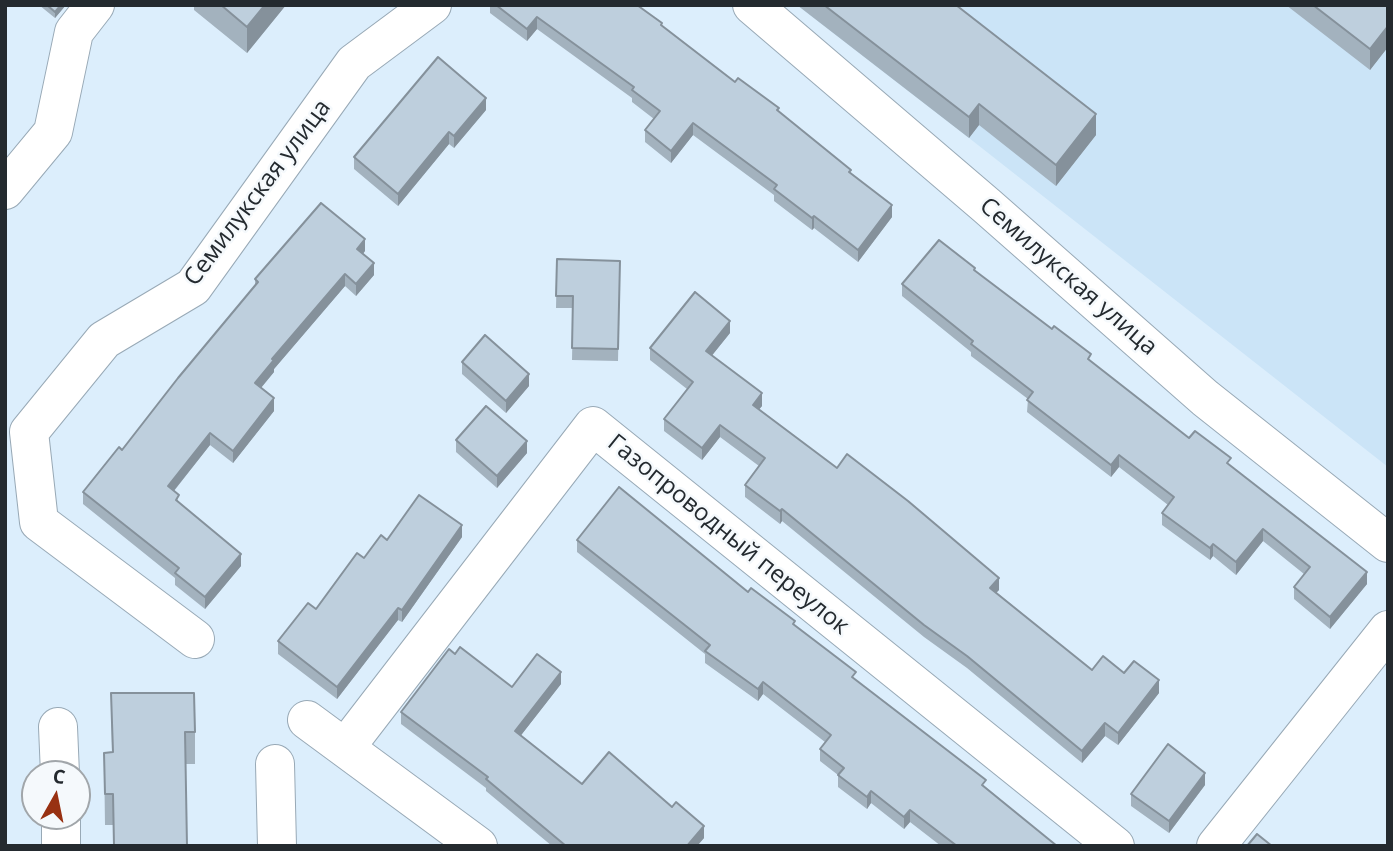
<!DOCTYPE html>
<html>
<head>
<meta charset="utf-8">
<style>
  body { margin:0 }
  #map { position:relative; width:1393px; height:851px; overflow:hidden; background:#dceefc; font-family:"Open Sans",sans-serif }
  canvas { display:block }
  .frame { position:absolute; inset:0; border:7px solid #242a2f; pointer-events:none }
  .north { position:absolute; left:21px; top:760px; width:70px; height:70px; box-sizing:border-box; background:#f5f9fc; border:2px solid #a1a6aa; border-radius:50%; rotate:9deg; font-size:19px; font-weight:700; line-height:28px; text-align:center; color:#242a2f }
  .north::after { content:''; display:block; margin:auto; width:24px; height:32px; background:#983112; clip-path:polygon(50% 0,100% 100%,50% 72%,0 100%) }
</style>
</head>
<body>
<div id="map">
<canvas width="1393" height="851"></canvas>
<div class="frame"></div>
<div class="north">С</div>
</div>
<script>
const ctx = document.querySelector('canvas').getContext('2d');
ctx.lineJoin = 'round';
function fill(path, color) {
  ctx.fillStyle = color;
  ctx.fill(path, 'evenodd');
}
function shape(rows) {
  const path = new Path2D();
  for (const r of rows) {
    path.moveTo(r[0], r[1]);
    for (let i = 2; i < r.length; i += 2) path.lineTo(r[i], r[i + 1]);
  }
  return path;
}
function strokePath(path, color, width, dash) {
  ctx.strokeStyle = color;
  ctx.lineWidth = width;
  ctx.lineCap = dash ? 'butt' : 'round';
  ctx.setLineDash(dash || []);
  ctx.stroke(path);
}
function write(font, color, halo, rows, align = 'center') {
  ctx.font = font + ' "Open Sans",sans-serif';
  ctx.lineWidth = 5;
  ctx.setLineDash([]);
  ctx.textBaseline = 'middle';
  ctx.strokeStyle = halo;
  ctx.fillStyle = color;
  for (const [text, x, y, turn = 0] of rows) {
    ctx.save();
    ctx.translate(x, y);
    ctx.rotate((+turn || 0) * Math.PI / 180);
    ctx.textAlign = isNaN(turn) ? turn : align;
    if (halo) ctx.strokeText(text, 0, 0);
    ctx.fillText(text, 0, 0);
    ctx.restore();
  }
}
fill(shape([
  [797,5,1388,5,1388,467,969,138]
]), '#cbe4f7');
const minor = shape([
  [752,5,987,206,1205,398,1388,543],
  [5,190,53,132,74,32,95,5],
  [195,639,39,522,29,432,104,340,193,287,354,63,432,5],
  [307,720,478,846],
  [58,727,60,774],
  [345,748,593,426,1115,846],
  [275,764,277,846],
  [61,816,61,846],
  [1216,846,1388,630]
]);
strokePath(minor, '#98a9b6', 40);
strokePath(minor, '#fff', 38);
fill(shape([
  [39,5,66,5,55,18],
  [194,5,286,5,247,53,194,10],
  [490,5,637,5,662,26,735,82,779,112,851,173,892,217,858,262,814,228,812,230,774,201,774,195,693,135,671,163,645,142,645,130,654,119,632,102,632,98,537,29,527,41,490,13],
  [797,5,956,5,1096,135,1056,186,979,125,969,138],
  [1286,5,1388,5,1388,47,1370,70],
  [486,110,454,148,449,144,398,206,354,169,354,157],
  [365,251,363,254,374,275,356,296,345,286,274,369,274,372,261,388,274,411,233,463,210,445,174,491,179,503,241,566,205,609,175,585,175,578,83,504,83,492,122,450,255,285,255,279],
  [557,259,620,261,618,361,572,360,573,308,556,308],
  [975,271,1189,438,1231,466,1367,584,1330,629,1294,599,1294,587,1304,574,1263,541,1236,575,1213,556,1210,560,1162,525,1162,513,1168,505,1119,467,1111,477,1027,412,1028,399,971,356,971,352,902,296,902,284],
  [730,333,712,355,762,406,759,409,999,590,996,592,1092,670,1124,673,1159,693,1118,745,1105,736,1082,763,967,668,924,637,782,521,780,524,745,497,745,485,759,466,720,437,702,460,664,431,664,419,687,389,650,360,650,348],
  [462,362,529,386,506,413,462,374],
  [456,440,527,453,497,488,456,452],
  [462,537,402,622,398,620,337,699,278,654,278,641,316,609,364,558,387,540],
  [577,540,748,592,795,625,856,680,1057,846,941,846,910,822,904,829,871,803,867,809,838,787,838,775,820,761,820,749,825,742,763,694,758,701,705,663,705,654,577,552],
  [455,654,512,687,561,684,521,735,582,784,704,838,697,846,552,846,486,791,486,788,401,724,401,712],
  [111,693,195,732,195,764,186,764,113,825,105,825,104,753,112,752],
  [1205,785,1169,833,1131,806,1131,794]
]), '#a3b2be');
fill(shape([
  [61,5,66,5,55,18,55,12],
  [265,5,286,5,247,53,247,27],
  [537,17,537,29,527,41,527,29],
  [1388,26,1388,47,1370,70,1370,49],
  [486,98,486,110,454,148,454,136],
  [979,104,979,125,969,138,969,117],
  [1096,114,1096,135,1056,186,1056,165],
  [693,123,693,135,671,163,671,151],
  [449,132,449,144,398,206,398,194],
  [892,205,892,217,858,262,858,250],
  [814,216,814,228,812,230,812,218],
  [365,239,365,251,357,261,357,249],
  [374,263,374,275,356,296,356,284],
  [345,274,345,286,274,369,274,372,255,395,255,383,272,359],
  [730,321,730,333,706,363,706,351],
  [529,374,529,386,506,413,506,401],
  [762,393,762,406,753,417,753,405],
  [274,398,274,411,233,463,233,451],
  [720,425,720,437,702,460,702,448],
  [210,433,210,445,168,498,168,486],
  [527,441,527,453,497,488,497,476],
  [1119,455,1119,467,1111,477,1111,465],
  [782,509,782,521,780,524,780,511],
  [462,525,462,537,402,622,402,610],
  [1263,529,1263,541,1236,575,1236,562],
  [1213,544,1213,556,1210,560,1210,548],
  [241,554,241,566,205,609,205,597],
  [1367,572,1367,584,1330,629,1330,617],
  [999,578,999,590,990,600,990,588],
  [398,608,398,620,337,699,337,687],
  [561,672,561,684,515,743,515,731],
  [1159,680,1159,693,1118,745,1118,733],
  [763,682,763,694,758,701,758,689],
  [1105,723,1105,736,1082,763,1082,751],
  [1205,773,1205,785,1169,833,1169,821],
  [871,791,871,803,867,809,867,797],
  [910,810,910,822,904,829,904,817],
  [704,826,704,838,697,846,687,846]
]), '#85919b');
const building = shape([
  [47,5,61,5,55,12,47,5],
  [221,5,265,5,247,27,221,5],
  [496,5,637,5,662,23,661,25,735,82,738,78,779,108,777,110,851,170,849,172,892,205,858,250,814,216,812,218,774,189,777,185,693,123,671,151,645,130,660,111,632,90,634,87,537,17,527,29,496,5],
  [824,5,956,5,1096,114,1056,165,979,104,969,117,824,5],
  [1313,5,1388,5,1388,26,1370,49,1313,5],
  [438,57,486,98,454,136,449,132,398,194,354,157,438,57],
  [321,203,365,239,357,249,374,263,356,284,345,274,272,359,274,360,255,383,274,398,233,451,210,433,168,486,179,495,176,500,241,554,205,597,175,573,179,568,83,492,119,447,122,450,178,378,258,282,255,279,321,203],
  [939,240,975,268,974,270,1052,329,1054,326,1091,354,1088,359,1189,438,1195,431,1231,458,1227,463,1367,572,1330,617,1294,587,1310,567,1263,529,1236,562,1213,544,1210,548,1162,513,1174,497,1119,455,1111,465,1027,400,1033,392,971,344,973,341,902,284,939,240],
  [557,259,620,261,618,349,572,348,573,296,556,296,557,259],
  [695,292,730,321,706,351,762,393,753,405,837,468,847,454,908,501,999,578,990,588,1092,670,1103,656,1124,673,1134,661,1159,680,1118,733,1105,723,1082,751,967,656,924,625,782,509,780,511,745,485,765,458,720,425,702,448,664,419,693,382,650,348,695,292],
  [485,335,529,374,506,401,462,362,485,335],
  [486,406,527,441,497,476,456,440,486,406],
  [619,487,748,592,751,588,795,621,793,624,856,672,852,677,986,780,982,785,1057,846,957,846,910,810,904,817,871,791,867,797,838,775,844,768,820,749,831,735,763,682,758,689,705,651,710,645,577,540,619,487],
  [419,495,462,525,402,610,398,608,337,687,278,641,308,603,316,609,357,553,364,558,381,535,387,540,419,495],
  [460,647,512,687,537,654,561,672,515,731,582,784,609,752,672,807,676,802,704,826,687,846,566,846,486,779,488,777,401,712,449,649,455,654,460,647],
  [111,693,194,693,195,732,185,732,187,846,114,846,113,794,105,794,104,753,113,752,111,693],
  [1168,744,1205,773,1169,821,1131,794,1168,744],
  [1257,834,1272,846,1247,846,1257,834]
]);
fill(building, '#becfdd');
strokePath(building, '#85919b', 2);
write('24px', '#242a2f', '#f5f9fc', [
  ["Семилукская улица",258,193,-53],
  ["Семилукская улица",1068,277,41],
  ["Газопроводный переулок",728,535,39]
]);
</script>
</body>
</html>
